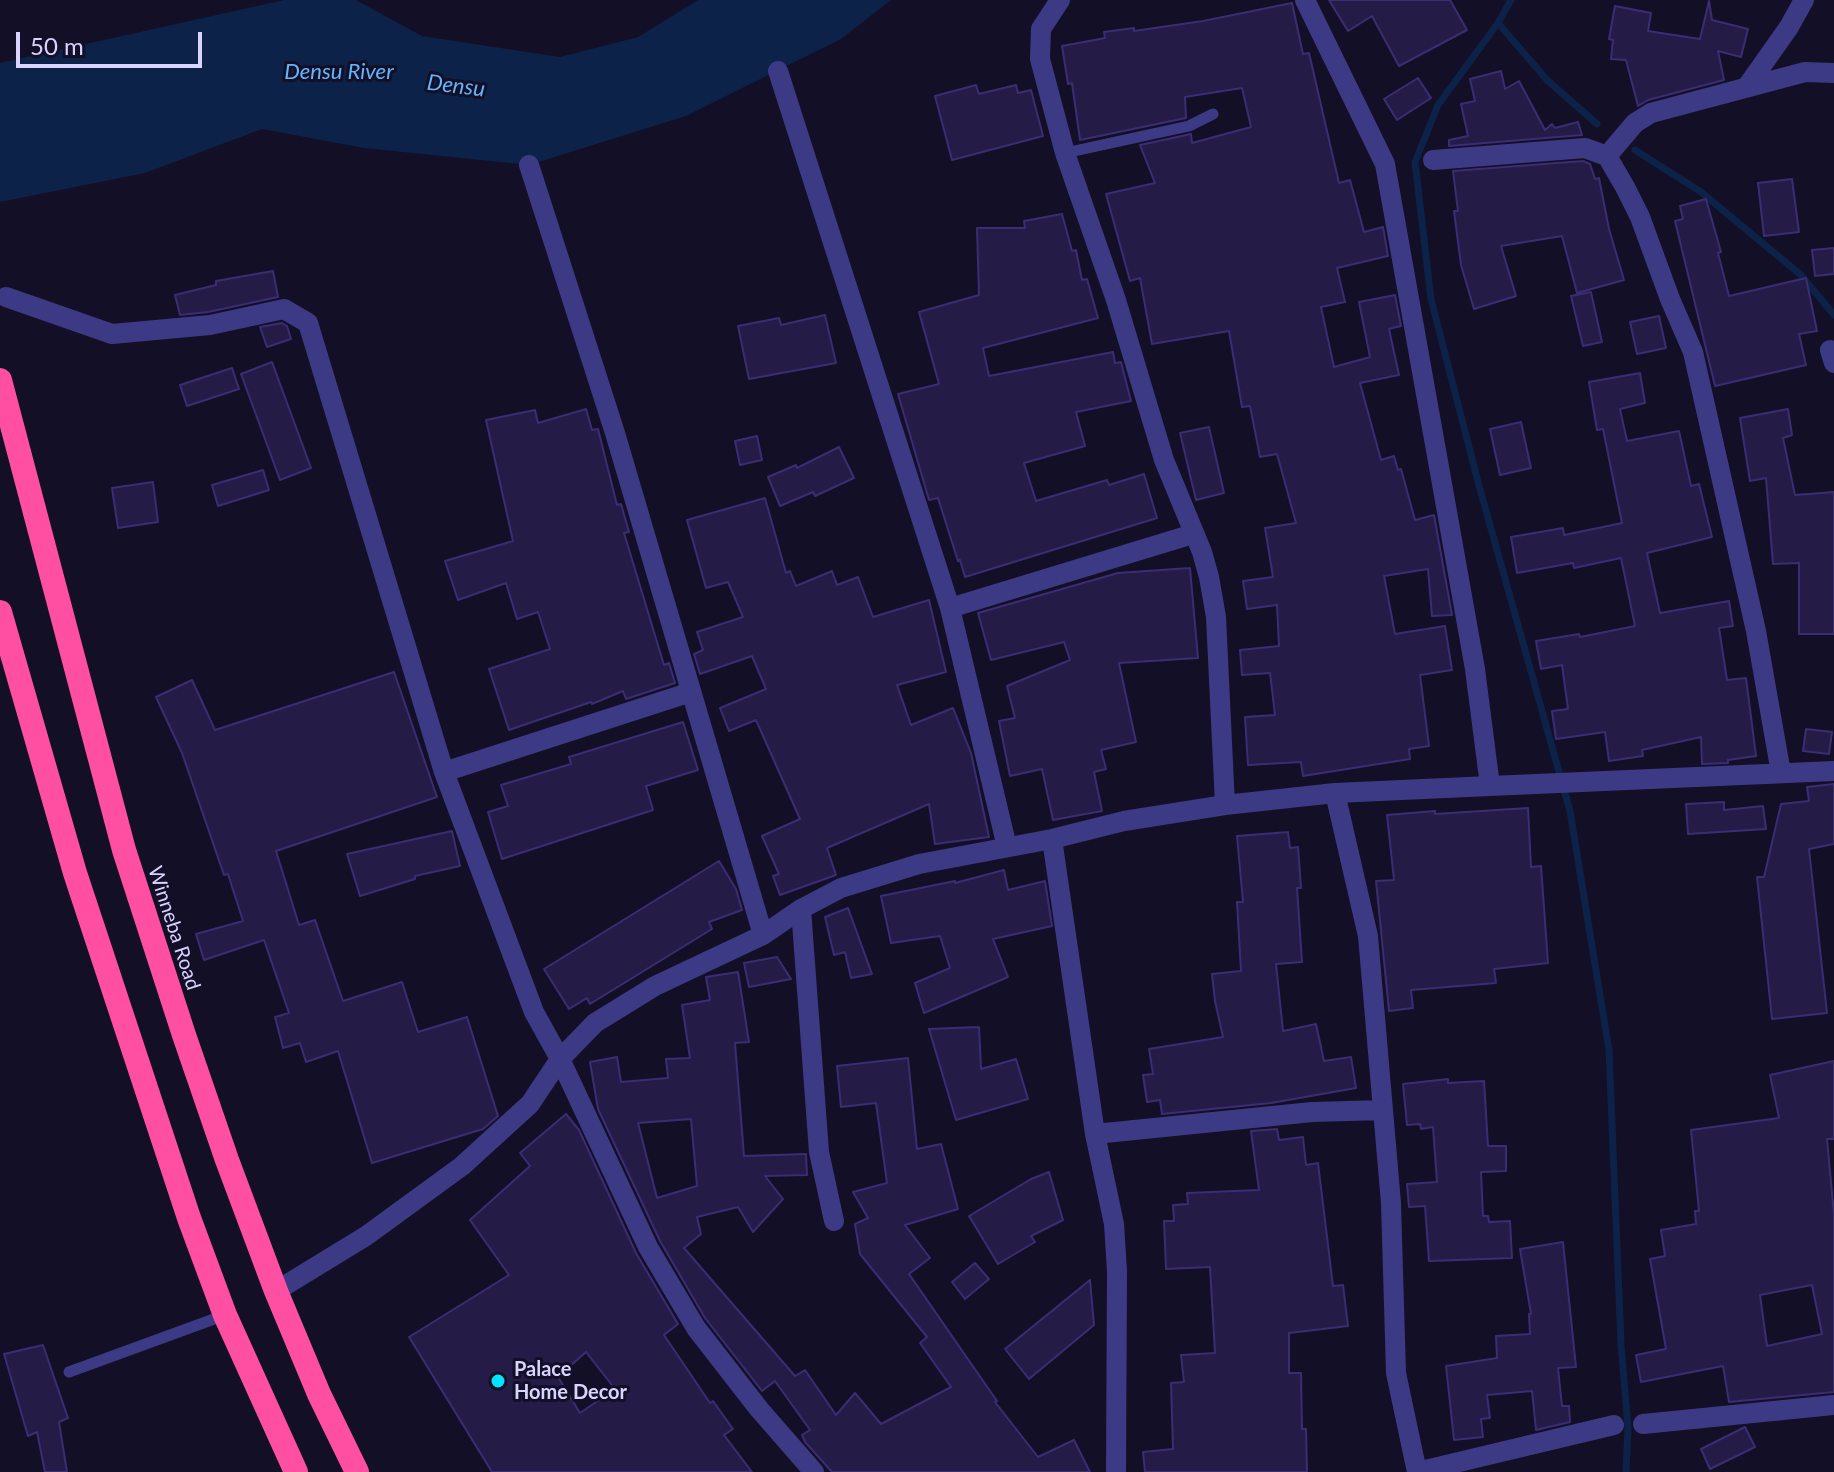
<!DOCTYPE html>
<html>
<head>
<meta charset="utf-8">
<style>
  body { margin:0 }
  #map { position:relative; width:1834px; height:1472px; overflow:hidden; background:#130f26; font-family:Lato,sans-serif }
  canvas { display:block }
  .scale { position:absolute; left:16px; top:32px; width:186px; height:36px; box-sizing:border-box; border:4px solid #d9d4ff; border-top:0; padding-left:10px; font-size:24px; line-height:28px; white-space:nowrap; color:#d9d4ff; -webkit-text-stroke:6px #130f26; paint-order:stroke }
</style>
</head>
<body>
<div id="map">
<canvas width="1834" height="1472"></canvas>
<div class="scale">50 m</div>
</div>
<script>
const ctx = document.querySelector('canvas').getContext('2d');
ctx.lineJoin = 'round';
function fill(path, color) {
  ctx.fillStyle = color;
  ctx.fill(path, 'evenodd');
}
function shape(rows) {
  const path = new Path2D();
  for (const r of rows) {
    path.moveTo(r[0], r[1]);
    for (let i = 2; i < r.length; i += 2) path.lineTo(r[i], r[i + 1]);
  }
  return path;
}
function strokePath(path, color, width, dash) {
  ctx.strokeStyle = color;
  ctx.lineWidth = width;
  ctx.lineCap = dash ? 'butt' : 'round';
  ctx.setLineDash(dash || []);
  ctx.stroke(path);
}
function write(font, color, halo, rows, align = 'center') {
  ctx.font = font + ' Lato,sans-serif';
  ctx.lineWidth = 6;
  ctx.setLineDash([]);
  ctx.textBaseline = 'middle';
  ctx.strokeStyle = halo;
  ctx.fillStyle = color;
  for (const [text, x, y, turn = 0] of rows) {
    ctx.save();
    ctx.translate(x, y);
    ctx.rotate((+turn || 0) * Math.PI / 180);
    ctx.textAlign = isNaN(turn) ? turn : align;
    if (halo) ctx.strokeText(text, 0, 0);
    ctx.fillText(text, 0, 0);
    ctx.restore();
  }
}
fill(shape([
  [284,0,356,0,422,36,560,57,638,37,698,0,891,0,841,39,686,116,529,165,364,148,262,129,145,173,0,202,0,63]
]), '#0c2248');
strokePath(shape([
  [1511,0,1498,23,1438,105,1415,162,1431,299,1478,482,1570,811,1609,1050,1621,1344,1628,1428,1626,1472],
  [1498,23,1547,80,1597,124],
  [1635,150,1701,192,1801,275,1834,315]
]), '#0c2248', 7);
const building = shape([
  [1329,0,1450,0,1467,30,1399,66,1372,16,1348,31,1329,0],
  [1709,1,1712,20,1748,29,1741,57,1718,51,1724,80,1648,100,1638,106,1626,60,1611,59,1613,40,1609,39,1615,6,1651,13,1648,31,1700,39,1709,1],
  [1292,3,1303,54,1309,53,1339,183,1350,180,1364,232,1383,227,1388,256,1337,268,1345,302,1321,307,1334,367,1370,357,1359,302,1395,295,1401,326,1389,329,1399,375,1360,383,1381,460,1394,456,1398,470,1401,469,1415,520,1434,515,1452,615,1432,616,1428,569,1384,576,1395,634,1445,626,1452,670,1420,675,1429,746,1409,749,1410,759,1303,776,1301,762,1248,765,1245,717,1275,715,1270,673,1242,675,1240,650,1279,646,1277,605,1247,609,1243,581,1273,577,1265,528,1296,523,1277,454,1260,457,1250,406,1242,407,1229,331,1152,344,1140,278,1130,281,1106,194,1155,183,1140,145,1191,134,1192,143,1251,127,1242,88,1185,97,1186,118,1080,140,1072,83,1068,84,1062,46,1105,38,1104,32,1134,28,1134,31,1203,21,1292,3],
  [1501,71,1505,89,1519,81,1545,130,1552,124,1555,128,1578,122,1582,135,1449,146,1449,140,1468,136,1461,104,1475,101,1470,79,1501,71],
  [1418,78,1431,98,1397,120,1384,99,1418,78],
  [976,85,979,94,1016,85,1018,93,1031,90,1043,136,952,160,935,96,976,85],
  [1583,161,1590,164,1595,179,1599,178,1609,229,1624,280,1577,293,1562,236,1501,246,1516,296,1474,309,1461,265,1454,211,1458,211,1453,171,1583,161],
  [1792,179,1799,232,1764,236,1758,183,1792,179],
  [1706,199,1721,252,1718,253,1729,296,1806,278,1817,331,1799,334,1806,365,1715,386,1675,221,1683,219,1680,206,1706,199],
  [1062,214,1072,251,1076,250,1082,280,1087,279,1098,318,983,348,989,376,1113,352,1115,363,1121,362,1131,401,1076,412,1085,446,1024,463,1036,501,1107,480,1109,485,1144,474,1157,518,965,577,960,560,958,561,938,498,929,500,898,394,939,384,919,312,979,295,977,228,1025,228,1024,221,1062,214],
  [1834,248,1834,274,1815,276,1812,250,1834,248],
  [273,271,278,297,208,312,180,315,175,295,216,285,216,281,273,271],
  [1591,292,1602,342,1583,346,1571,296,1591,292],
  [825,315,836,363,749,379,738,326,779,318,781,325,825,315],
  [1659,316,1666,348,1637,354,1630,322,1659,316],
  [282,323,287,326,291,339,267,347,260,327,282,323],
  [272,362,311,468,280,480,241,374,272,362],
  [232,368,239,389,187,406,180,385,232,368],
  [1640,373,1645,403,1620,409,1627,441,1679,431,1691,486,1699,484,1712,537,1647,553,1660,613,1729,601,1733,626,1719,628,1727,680,1746,678,1756,756,1728,760,1728,763,1702,764,1701,737,1642,750,1643,756,1609,761,1605,732,1556,739,1552,711,1568,709,1562,665,1541,669,1536,641,1579,634,1580,637,1635,626,1621,558,1574,568,1573,563,1517,573,1511,537,1563,528,1564,535,1622,523,1603,429,1597,430,1589,382,1640,373],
  [586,409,592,430,598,429,617,505,621,504,629,532,624,533,664,665,669,663,675,683,626,699,623,691,592,704,591,702,509,730,489,669,550,649,538,612,517,619,506,583,458,600,445,561,513,541,486,420,535,410,538,423,586,409],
  [1788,409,1792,435,1783,438,1795,495,1834,492,1834,634,1799,634,1799,563,1773,564,1766,478,1750,481,1740,418,1788,409],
  [1521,422,1531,468,1500,475,1490,429,1521,422],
  [1209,427,1224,493,1196,500,1180,433,1209,427],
  [757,436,762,460,740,465,735,441,757,436],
  [839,447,854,478,815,496,813,492,780,506,768,477,796,465,797,468,839,447],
  [263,470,269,490,218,506,212,485,263,470],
  [153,482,158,522,118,528,112,488,153,482],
  [765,498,786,573,790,571,796,586,832,571,837,585,858,577,873,617,929,600,946,672,897,685,911,725,953,708,971,753,989,837,935,844,929,804,827,848,836,875,780,895,773,876,779,874,762,836,800,819,756,720,729,731,720,708,766,689,752,656,700,674,694,654,703,650,697,632,743,617,728,582,706,588,687,520,765,498],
  [1190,568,1198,658,1119,663,1136,742,1101,750,1106,769,1094,772,1102,811,1053,820,1042,769,1010,776,999,721,1015,718,1007,686,1070,660,1064,642,991,660,978,613,1118,573,1190,568],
  [394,672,437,797,276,851,299,925,315,920,343,1001,402,982,418,1032,467,1017,498,1116,483,1129,372,1163,338,1051,306,1062,300,1043,283,1048,275,1017,289,1013,264,940,204,960,196,934,243,921,228,874,224,875,182,753,156,697,192,680,215,730,394,672],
  [683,722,698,770,646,786,653,810,502,859,488,812,508,806,501,785,571,764,569,757,683,722],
  [1806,729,1832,732,1829,754,1803,751,1806,729],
  [1834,784,1834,844,1809,849,1827,1013,1772,1019,1757,877,1764,877,1781,804,1809,801,1807,787,1834,784],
  [1724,802,1724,810,1763,806,1766,829,1688,834,1686,804,1724,802],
  [1528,808,1531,867,1541,866,1548,963,1494,969,1496,983,1411,990,1413,1008,1389,1011,1376,881,1394,880,1387,815,1435,811,1435,814,1528,808],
  [452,831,460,866,415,876,415,879,360,896,347,854,452,831],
  [1288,832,1290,848,1298,847,1301,888,1297,888,1302,962,1276,964,1283,1031,1316,1024,1324,1061,1351,1057,1356,1088,1271,1103,1162,1114,1160,1100,1147,1102,1143,1075,1153,1074,1149,1049,1223,1037,1215,1001,1212,974,1241,971,1237,902,1243,902,1237,836,1288,832],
  [719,861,736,889,742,910,709,922,712,929,590,1004,587,998,569,1009,544,969,719,861],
  [1004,870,1008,890,1045,881,1052,926,993,939,1008,977,924,1013,915,983,950,968,940,936,891,943,881,896,955,881,955,883,1004,870],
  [848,908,872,974,851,978,845,952,834,955,825,917,848,908],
  [777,957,791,979,749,987,744,963,777,957],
  [738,972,749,1042,735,1043,744,1156,806,1154,807,1175,765,1176,783,1199,753,1232,738,1207,697,1217,701,1234,684,1248,795,1376,805,1370,836,1415,855,1393,881,1424,951,1387,920,1343,927,1337,860,1254,855,1224,868,1218,853,1192,887,1183,876,1103,841,1107,837,1066,908,1058,917,1149,941,1144,958,1209,905,1225,930,1258,909,1274,997,1401,995,1402,1038,1457,1074,1440,1090,1472,832,1472,805,1442,802,1435,810,1430,775,1381,762,1391,705,1318,660,1241,598,1109,590,1062,617,1057,621,1082,668,1078,666,1059,690,1058,682,1005,710,1000,706,977,738,972],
  [691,1119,697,1186,657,1198,638,1123,691,1119],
  [979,1027,981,1069,1016,1059,1028,1099,956,1120,929,1029,979,1027],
  [1834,1061,1834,1139,1827,1139,1834,1215,1834,1392,1729,1402,1723,1366,1641,1382,1636,1355,1666,1349,1650,1259,1665,1256,1661,1230,1696,1224,1695,1211,1699,1211,1691,1130,1779,1118,1770,1075,1834,1061],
  [1812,1285,1822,1334,1767,1346,1760,1295,1812,1285],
  [1448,1079,1448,1083,1484,1081,1488,1146,1506,1146,1506,1171,1481,1172,1483,1216,1488,1216,1489,1222,1510,1221,1512,1258,1429,1261,1425,1206,1409,1207,1407,1184,1437,1182,1433,1127,1421,1129,1420,1124,1407,1125,1403,1084,1448,1079],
  [566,1114,579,1130,636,1253,678,1324,664,1335,710,1403,713,1401,733,1429,724,1435,752,1472,492,1472,409,1337,509,1275,470,1220,530,1166,520,1153,566,1114],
  [586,1352,615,1389,580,1413,558,1377,586,1352],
  [1277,1129,1279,1140,1303,1137,1306,1165,1318,1163,1333,1286,1343,1285,1348,1326,1289,1333,1289,1373,1301,1373,1302,1429,1306,1429,1307,1472,1145,1472,1143,1452,1173,1449,1171,1383,1184,1382,1181,1355,1215,1353,1210,1267,1166,1269,1164,1221,1174,1221,1173,1205,1188,1204,1187,1193,1259,1190,1251,1131,1277,1129],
  [1049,1172,1063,1220,1031,1236,1035,1242,998,1264,969,1216,1031,1179,1049,1172],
  [1563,1242,1576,1367,1558,1368,1562,1406,1569,1406,1570,1422,1536,1430,1532,1391,1487,1395,1490,1418,1481,1419,1483,1437,1454,1440,1446,1366,1497,1358,1496,1336,1530,1334,1529,1314,1531,1314,1520,1249,1563,1242],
  [975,1263,989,1279,965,1299,952,1282,975,1263],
  [1090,1280,1094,1325,1029,1379,1005,1349,1090,1280],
  [43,1345,68,1418,59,1422,67,1472,45,1472,37,1432,28,1436,4,1354,43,1345],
  [1745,1427,1755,1447,1710,1469,1701,1449,1745,1427]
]);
fill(building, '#241b47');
strokePath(building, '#3b2d73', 2);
strokePath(shape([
  [1065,153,1189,126,1213,114],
  [69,1372,225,1315]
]), '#3d3a85', 11);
strokePath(shape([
  [1060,0,1041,29,1040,59,1065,153,1116,300,1164,460,1202,552,1209,577,1216,617,1225,805],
  [778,71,950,608,1007,847],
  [1746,88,1789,27,1804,0],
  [1607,156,1635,123,1651,113,1805,72,1834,73],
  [1433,160,1585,148,1607,156,1625,187,1640,217,1670,299,1693,352,1756,631,1781,773],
  [529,165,615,433,763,935],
  [6,297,112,334,210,325,284,309,308,323,444,772,534,1012,560,1059,648,1247,696,1328,759,1409,814,1472],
  [1830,350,1834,363],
  [950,608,1193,534],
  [444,772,691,692],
  [1490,786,1834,771],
  [1335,793,1368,936,1391,1203,1396,1373,1417,1472],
  [1052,839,1095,1134,1114,1224,1117,1271,1116,1472],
  [801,909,819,1152,834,1221],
  [1095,1134,1312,1112,1383,1110],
  [276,1291,366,1236,462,1166,530,1104,560,1059,595,1023,655,986,763,935,801,909,841,888,919,864,1052,839,1124,821,1225,805,1335,793,1490,786,1475,669,1385,164,1305,0],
  [1643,1424,1834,1405],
  [1417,1472,1614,1425]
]), '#3d3a85', 20);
strokePath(shape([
  [0,380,124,850,184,1035,227,1160,276,1291,319,1394,357,1472],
  [0,612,75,873,189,1218,225,1315,296,1472]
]), '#ff4fa3', 24);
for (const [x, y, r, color] of [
  [498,1381,8,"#00e5ff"]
]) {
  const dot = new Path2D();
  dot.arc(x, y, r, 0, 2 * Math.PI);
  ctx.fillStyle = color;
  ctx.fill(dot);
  strokePath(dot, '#130f26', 3);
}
write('20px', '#d9d4ff', '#130f26', [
  ["Winneba Road",174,928,72]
]);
write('bold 20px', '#d9d4ff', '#130f26', [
  ["Palace",514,1370],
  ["Home Decor",514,1393]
], 'left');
write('italic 22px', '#62b6ff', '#130f26', [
  ["Densu River",339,72],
  ["Densu",456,86,7]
]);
</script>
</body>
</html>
